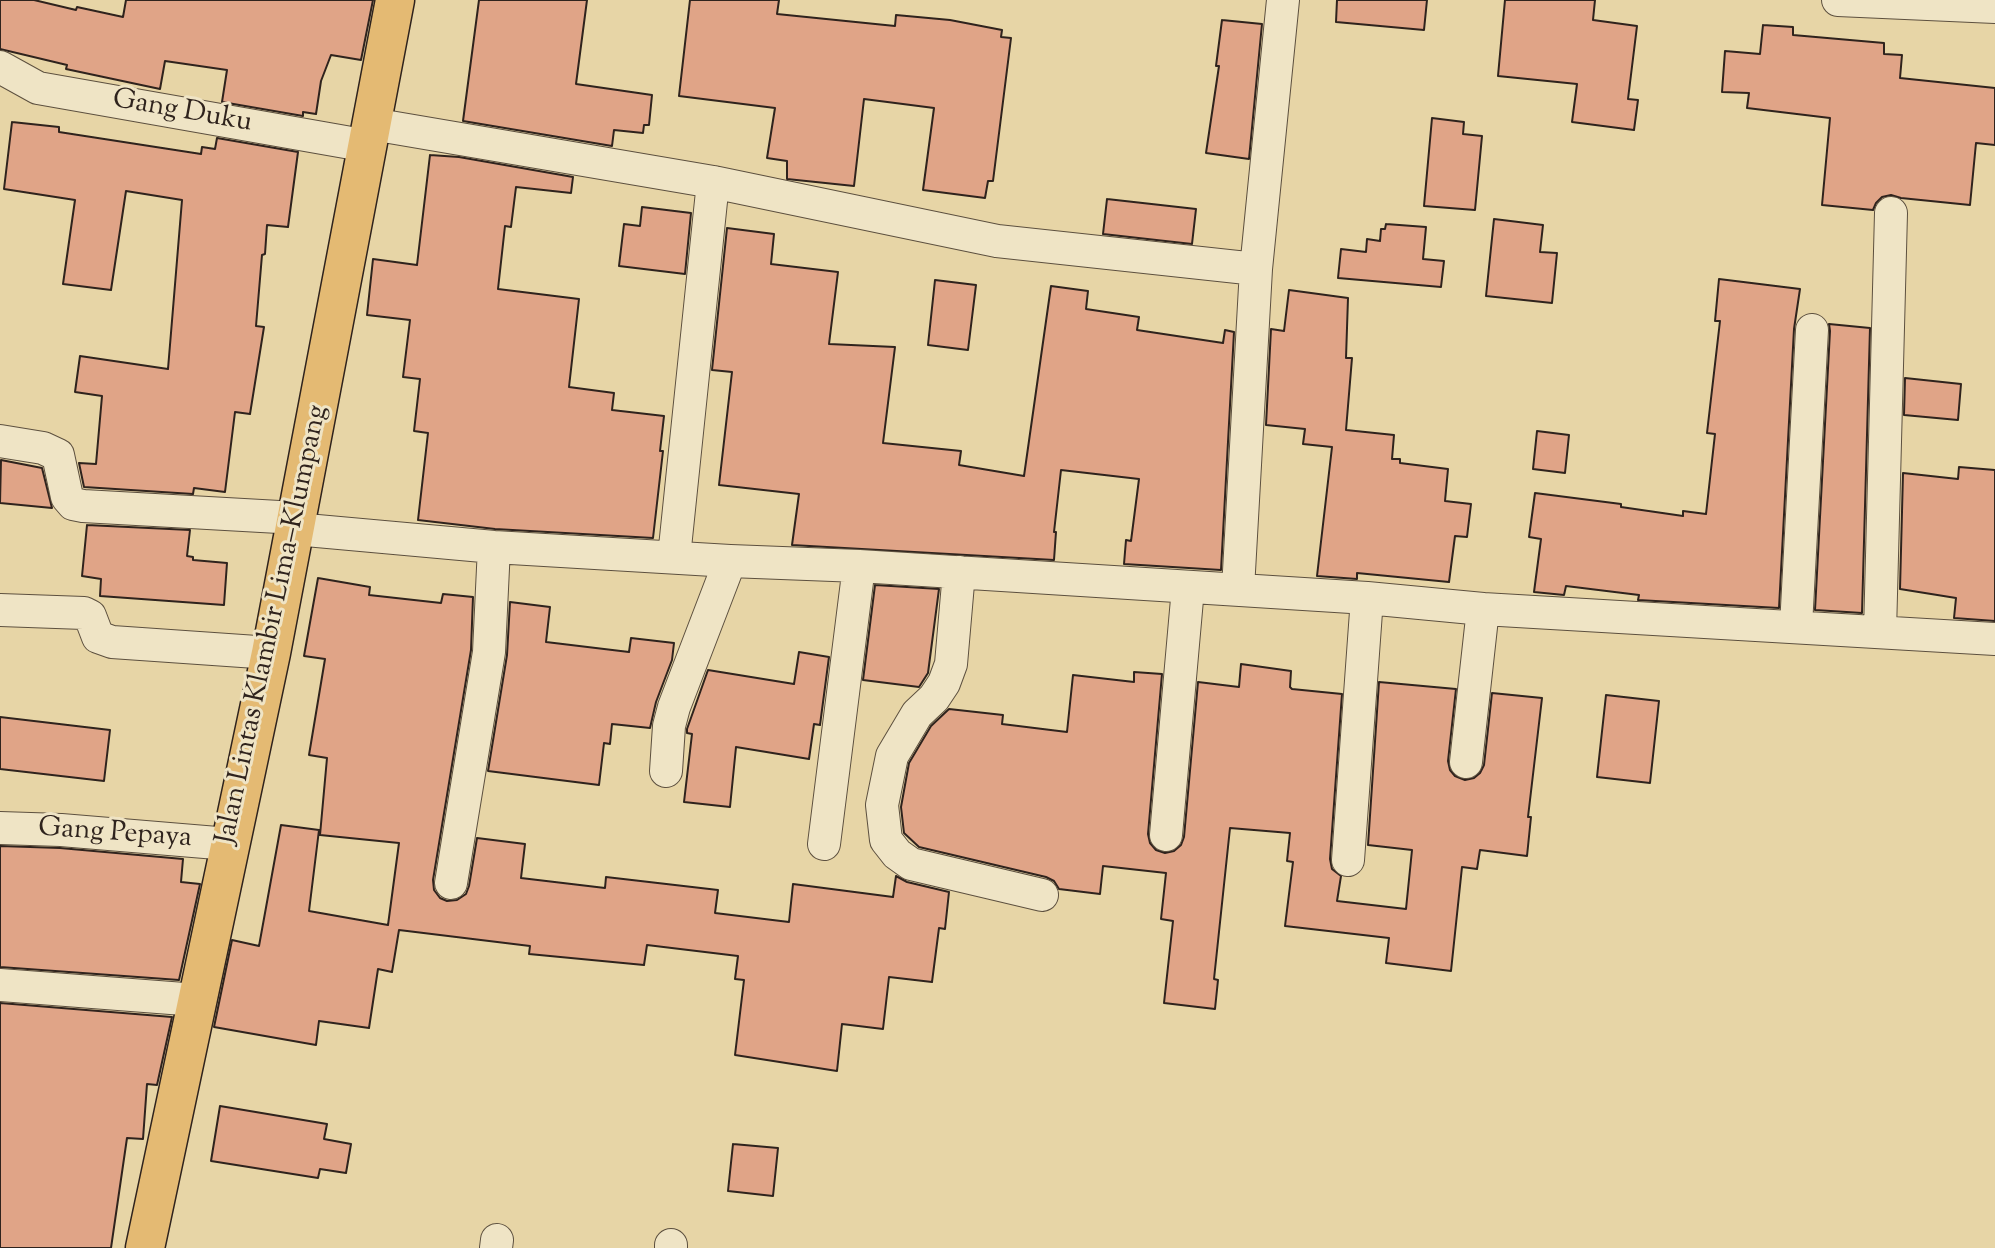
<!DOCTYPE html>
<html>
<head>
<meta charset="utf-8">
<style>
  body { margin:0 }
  canvas { display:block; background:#e7d5a6 }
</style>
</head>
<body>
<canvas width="1995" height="1248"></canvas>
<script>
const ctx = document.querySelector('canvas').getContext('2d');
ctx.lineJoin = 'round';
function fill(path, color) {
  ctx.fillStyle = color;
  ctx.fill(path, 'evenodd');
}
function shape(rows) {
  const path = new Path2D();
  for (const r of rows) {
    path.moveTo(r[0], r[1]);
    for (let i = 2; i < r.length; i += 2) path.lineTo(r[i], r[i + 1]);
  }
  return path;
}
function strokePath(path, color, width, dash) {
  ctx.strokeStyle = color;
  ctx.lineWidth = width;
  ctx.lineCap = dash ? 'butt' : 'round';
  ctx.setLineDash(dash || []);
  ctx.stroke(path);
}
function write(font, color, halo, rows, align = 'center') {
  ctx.font = font + ' "Sorts Mill Goudy",serif';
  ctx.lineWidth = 6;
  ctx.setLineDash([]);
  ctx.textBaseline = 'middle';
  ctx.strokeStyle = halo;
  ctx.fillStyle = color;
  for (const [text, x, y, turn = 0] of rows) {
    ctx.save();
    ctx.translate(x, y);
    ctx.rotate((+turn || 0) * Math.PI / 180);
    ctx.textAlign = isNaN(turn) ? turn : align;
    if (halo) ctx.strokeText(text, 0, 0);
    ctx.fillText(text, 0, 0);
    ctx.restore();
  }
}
const building = shape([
  [0,0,34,0,76,10,77,7,123,17,126,0,373,0,361,60,331,55,321,81,316,114,303,112,303,116,222,102,227,70,165,61,160,89,66,69,67,65,0,49,0,0],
  [479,0,587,0,576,84,652,95,649,125,644,125,643,133,614,130,612,146,463,121,479,0],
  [690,0,779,0,777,14,895,26,896,15,950,20,1002,30,1001,37,1011,38,993,181,988,181,985,198,923,190,934,108,864,99,854,186,787,179,787,161,767,158,775,108,679,96,690,0],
  [1337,0,1427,0,1424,30,1336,22,1337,0],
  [1505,0,1595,0,1593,20,1637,26,1628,99,1638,100,1634,130,1572,122,1577,84,1498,76,1505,0],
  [1222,20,1262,24,1249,159,1206,153,1219,66,1216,66,1222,20],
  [1763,25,1793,27,1793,35,1884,43,1884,54,1902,55,1900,78,1995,88,1995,145,1976,143,1970,205,1901,198,1891,195,1882,197,1876,203,1873,210,1822,205,1830,118,1747,108,1749,93,1722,92,1725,51,1760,54,1763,25],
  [1432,118,1464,122,1463,134,1482,136,1475,210,1424,206,1432,118],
  [12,122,59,127,59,132,201,154,202,147,215,149,217,138,298,152,288,227,267,225,265,254,262,255,256,326,264,327,250,414,235,412,225,492,194,488,193,494,84,487,79,463,96,464,102,396,75,392,80,356,168,369,182,200,126,191,111,290,63,284,75,200,4,189,12,122],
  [430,155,459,157,573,177,571,193,516,187,511,227,505,226,498,289,579,299,569,387,614,393,612,410,664,416,660,451,663,451,653,538,495,529,418,520,428,433,414,431,420,379,403,377,410,320,367,315,373,259,417,265,430,155],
  [1107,199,1196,209,1192,244,1103,234,1107,199],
  [642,207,691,213,685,274,619,266,624,224,640,226,642,207],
  [1494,219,1543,225,1540,252,1557,253,1552,303,1486,296,1494,219],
  [1386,224,1426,227,1423,259,1444,261,1441,287,1338,278,1341,249,1366,252,1367,239,1380,241,1381,229,1385,229,1386,224],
  [727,228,774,234,771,264,838,272,829,344,895,347,883,443,961,451,959,465,1024,476,1051,286,1088,291,1086,309,1139,317,1137,330,1223,343,1225,330,1234,332,1221,570,1124,564,1126,540,1131,541,1139,479,1061,470,1054,532,1056,532,1054,560,792,545,799,494,719,485,732,372,712,370,727,228],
  [1719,279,1800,289,1794,329,1779,608,1638,600,1639,595,1566,586,1564,595,1534,592,1541,539,1529,537,1535,493,1621,504,1621,507,1683,516,1683,511,1706,514,1715,434,1707,433,1720,321,1715,321,1719,279],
  [935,280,976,285,968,350,928,345,935,280],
  [1289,290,1348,298,1346,358,1352,358,1346,430,1394,435,1392,459,1400,459,1400,463,1448,469,1445,501,1471,504,1467,537,1455,536,1449,582,1357,573,1357,579,1317,576,1332,447,1303,444,1305,429,1266,425,1271,329,1284,331,1289,290],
  [1829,324,1870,328,1862,613,1815,610,1830,331,1829,324],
  [1905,378,1961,384,1958,420,1904,415,1905,378],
  [1537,431,1569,435,1565,473,1533,469,1537,431],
  [1,460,42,468,52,508,0,503,1,460],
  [1959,467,1995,470,1995,621,1954,618,1956,598,1900,589,1903,473,1958,479,1959,467],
  [87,525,190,530,187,556,193,557,193,560,227,563,224,605,100,596,101,579,82,576,87,525],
  [318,578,370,587,369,595,441,603,443,594,473,597,471,650,433,880,434,890,440,898,447,901,457,900,466,894,469,886,477,838,525,844,521,878,605,888,606,877,718,890,715,913,789,922,793,884,893,897,896,876,907,882,949,892,945,929,939,928,932,982,889,977,883,1029,842,1024,837,1071,735,1055,744,980,735,979,738,956,647,945,644,965,529,954,530,946,399,930,392,972,378,969,369,1028,319,1021,316,1045,214,1027,232,940,259,946,281,825,319,830,309,911,388,925,399,843,320,835,327,758,309,755,325,659,304,656,318,578],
  [875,585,939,589,928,673,919,687,863,680,875,585],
  [510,602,550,607,546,642,629,652,631,638,674,643,672,660,656,702,650,728,612,724,610,744,604,743,599,785,488,771,507,655,510,602],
  [799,652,829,657,820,725,814,724,809,759,736,747,730,807,684,802,692,734,687,733,687,729,708,670,794,684,799,652],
  [1241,664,1291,671,1290,687,1292,689,1342,694,1330,859,1332,869,1341,876,1337,901,1406,909,1412,850,1368,845,1379,682,1456,689,1448,761,1450,770,1455,776,1465,780,1474,778,1480,773,1484,765,1492,693,1542,698,1528,817,1531,817,1527,856,1480,850,1477,869,1462,867,1451,971,1386,963,1389,938,1285,926,1293,862,1287,861,1290,833,1230,828,1214,979,1218,980,1215,1009,1164,1003,1173,921,1161,919,1166,873,1103,866,1100,894,1059,889,1054,881,1046,877,919,847,904,833,901,807,909,763,931,726,949,709,1003,715,1002,724,1067,732,1073,675,1134,682,1134,672,1162,674,1148,834,1150,843,1156,850,1165,853,1174,851,1181,845,1184,837,1198,682,1239,687,1241,664],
  [1606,695,1659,701,1650,783,1597,777,1606,695],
  [0,717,110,730,104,781,0,769,0,717],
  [0,846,60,848,183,859,181,882,200,884,179,980,0,967,0,846],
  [0,1003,172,1017,157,1085,147,1084,143,1139,127,1138,111,1248,0,1248,0,1003],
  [220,1106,327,1124,324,1139,351,1144,346,1173,320,1169,318,1178,211,1161,220,1106],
  [733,1144,778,1148,773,1196,728,1191,733,1144]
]);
fill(building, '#e0a487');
strokePath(building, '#2f231d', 2);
const street = shape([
  [1838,0,1995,7],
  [0,67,38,88,368,146],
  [372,124,713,182,997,241,1256,269],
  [0,441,43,448,58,455,67,497,73,504,83,506,297,518],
  [295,529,494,547,730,561,859,566,1367,598,1483,609,1995,639],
  [674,557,713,182],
  [959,572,951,664,944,683,934,698,917,714,892,756,882,805,886,840,897,854,911,864,1042,895],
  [1238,589,1256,269,1283,0],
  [0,610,84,613,90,616,98,637,112,642,271,653],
  [1796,626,1812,330],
  [1880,632,1891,213],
  [1466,762,1483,609],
  [666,771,669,726,674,707,730,561],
  [0,828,61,830,229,844],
  [1166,835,1188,588],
  [824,844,859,566],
  [1348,860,1367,598],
  [451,883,489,652,494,547],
  [0,985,197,1000],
  [496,1248,497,1240],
  [671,1248,671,1245]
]);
const primary = shape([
  [145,1248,271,653,395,0]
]);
strokePath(street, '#5d503f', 34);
strokePath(primary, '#2f231d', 41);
strokePath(street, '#efe4c5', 32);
strokePath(primary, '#e4ba73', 38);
write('28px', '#2f231d', '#efe4c5', [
  ["Gang Duku",182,113,10],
  ["Jalan Lintas Klambir Lima–Klumpang",274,625,-78],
  ["Gang Pepaya",115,835,4]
]);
</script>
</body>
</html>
